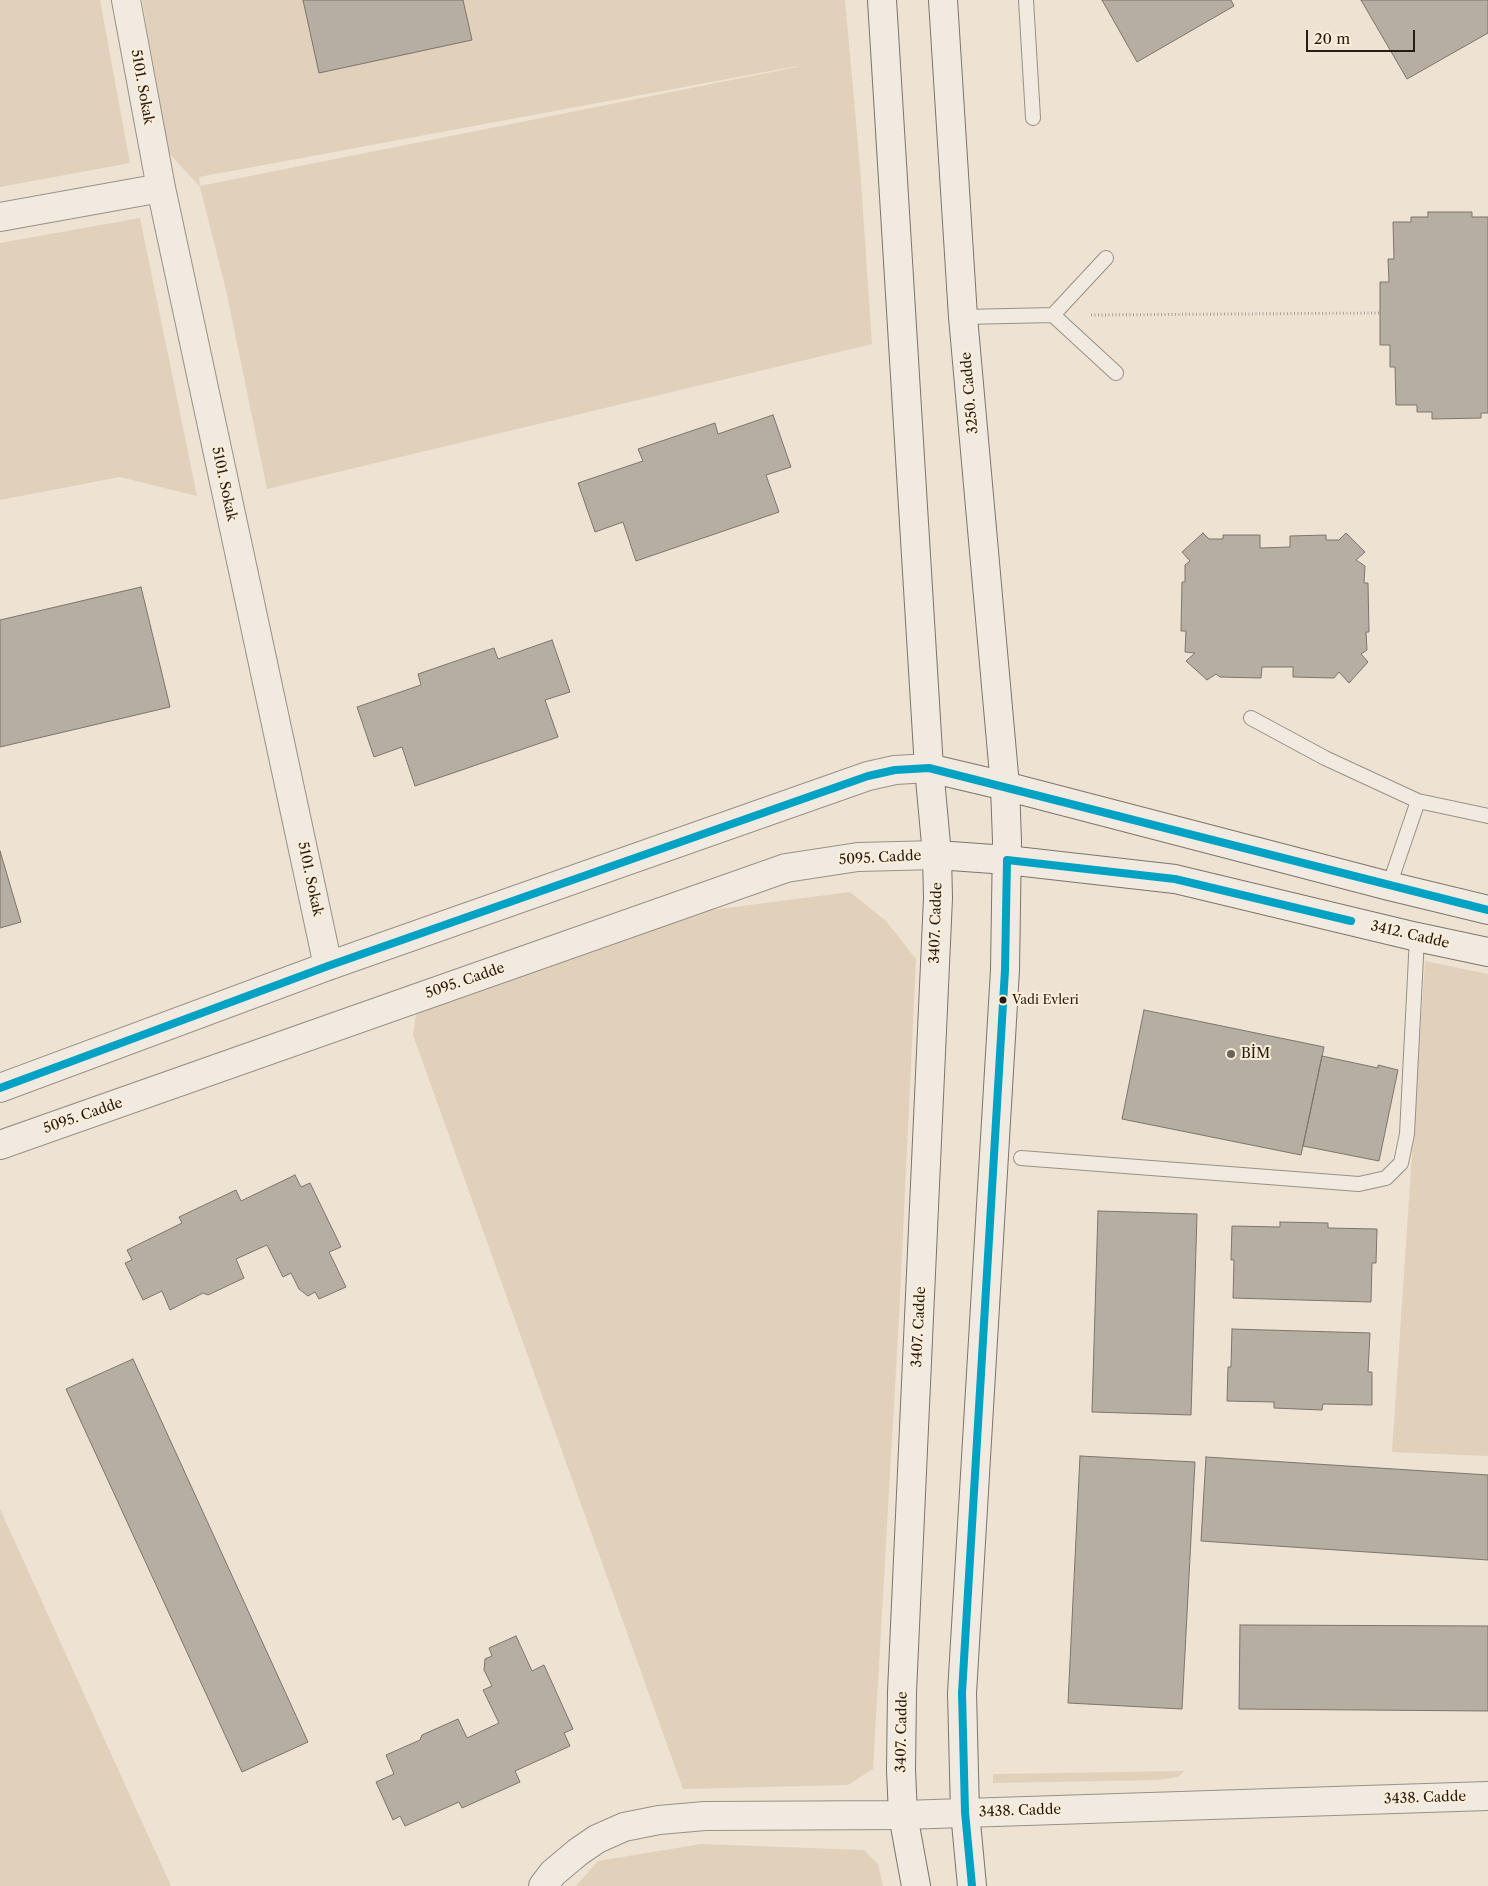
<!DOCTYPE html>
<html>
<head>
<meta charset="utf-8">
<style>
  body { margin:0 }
  #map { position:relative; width:1488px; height:1886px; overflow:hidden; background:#eee2d2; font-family:"Libre Caslon Text",serif }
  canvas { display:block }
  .scale { position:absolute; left:1306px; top:30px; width:109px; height:22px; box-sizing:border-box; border:2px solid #251d13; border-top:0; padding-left:6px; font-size:15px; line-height:18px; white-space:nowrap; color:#251d13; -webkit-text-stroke:4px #fcedd9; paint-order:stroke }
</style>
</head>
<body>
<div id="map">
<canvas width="1488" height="1886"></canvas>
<div class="scale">20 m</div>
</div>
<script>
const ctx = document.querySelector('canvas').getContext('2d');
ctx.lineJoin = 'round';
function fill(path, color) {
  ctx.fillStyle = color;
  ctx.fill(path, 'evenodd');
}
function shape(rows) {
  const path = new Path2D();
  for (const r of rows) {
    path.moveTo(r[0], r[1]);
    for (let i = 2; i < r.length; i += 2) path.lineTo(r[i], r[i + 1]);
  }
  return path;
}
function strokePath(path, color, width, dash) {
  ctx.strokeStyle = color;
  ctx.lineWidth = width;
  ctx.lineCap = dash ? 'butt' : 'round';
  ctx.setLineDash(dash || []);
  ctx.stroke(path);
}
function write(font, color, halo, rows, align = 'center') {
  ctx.font = font + ' "Libre Caslon Text",serif';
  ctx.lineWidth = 4;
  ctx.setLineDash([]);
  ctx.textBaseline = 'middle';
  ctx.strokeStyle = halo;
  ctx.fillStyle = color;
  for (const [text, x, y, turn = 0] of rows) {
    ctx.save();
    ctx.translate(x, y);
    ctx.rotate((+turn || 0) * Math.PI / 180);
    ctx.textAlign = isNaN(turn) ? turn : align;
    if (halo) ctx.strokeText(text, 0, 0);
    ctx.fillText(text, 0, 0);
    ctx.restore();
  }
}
fill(shape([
  [0,0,100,0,130,163,0,187],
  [142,0,845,0,860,167,872,344,267,489,226,290,200,187,169,153],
  [797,66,797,67,200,186,199,177],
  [140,218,197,496,120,477,0,500,0,243],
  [850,892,886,921,916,959,899,1317,873,1769,848,1785,683,1789,413,1035,417,1007,650,918],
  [1425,961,1488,974,1488,1456,1392,1452],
  [0,1509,171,1886,0,1886],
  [1184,1771,1178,1777,1157,1780,993,1783,993,1774],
  [701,1844,864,1850,878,1864,883,1886,576,1886,598,1861]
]), '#e1d0ba');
const building = shape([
  [303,0,463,0,472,40,319,73,303,0],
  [1102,0,1231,0,1234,6,1137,62,1102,0],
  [1361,0,1488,0,1488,33,1407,79,1361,0],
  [1428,212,1472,212,1472,217,1488,217,1488,413,1481,413,1481,418,1432,419,1432,412,1417,412,1417,405,1396,405,1395,367,1390,367,1390,345,1380,345,1380,282,1389,282,1388,259,1394,259,1393,222,1411,222,1411,217,1428,217,1428,212],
  [773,415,791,467,766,475,779,512,636,561,623,522,595,532,578,483,643,461,638,449,715,423,718,434,773,415],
  [1203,533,1209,539,1223,539,1223,535,1260,535,1260,548,1290,547,1290,536,1326,535,1326,540,1339,540,1346,533,1365,552,1356,560,1365,566,1364,583,1368,583,1369,632,1366,632,1367,650,1361,654,1368,662,1349,683,1339,672,1334,678,1293,677,1293,667,1262,667,1261,678,1220,677,1216,674,1207,680,1186,661,1195,653,1185,652,1186,631,1181,631,1182,582,1185,582,1185,565,1190,561,1182,552,1203,533],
  [141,587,170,707,0,747,0,620,141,587],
  [552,640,570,692,545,700,558,737,415,786,402,747,374,757,357,707,421,685,418,674,494,648,498,659,552,640],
  [0,851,21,922,0,928,0,851],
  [1144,1010,1324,1047,1301,1155,1122,1119,1144,1010],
  [1322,1056,1378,1068,1378,1065,1398,1070,1379,1161,1303,1146,1322,1056],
  [295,1175,301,1187,310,1183,341,1247,329,1252,346,1287,319,1299,315,1292,308,1296,299,1289,291,1273,283,1277,267,1245,236,1259,244,1278,208,1295,203,1293,170,1310,162,1291,143,1300,125,1263,132,1260,127,1250,182,1223,179,1217,236,1190,241,1201,295,1175],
  [1098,1211,1197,1214,1191,1415,1092,1412,1098,1211],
  [1280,1222,1328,1223,1328,1228,1377,1229,1376,1263,1372,1263,1371,1302,1233,1298,1234,1260,1231,1260,1232,1226,1280,1227,1280,1222],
  [1232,1329,1370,1333,1368,1372,1372,1372,1372,1405,1323,1404,1322,1410,1274,1408,1274,1402,1227,1401,1228,1367,1231,1367,1232,1329],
  [133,1359,308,1742,242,1772,66,1389,133,1359],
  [1080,1456,1195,1462,1182,1709,1068,1703,1080,1456],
  [1206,1457,1488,1475,1488,1560,1201,1541,1206,1457],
  [1240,1625,1488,1626,1488,1711,1239,1709,1240,1625],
  [516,1636,532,1671,544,1665,573,1729,564,1733,570,1746,515,1771,520,1782,462,1808,459,1802,405,1826,400,1816,393,1820,376,1782,394,1774,386,1755,420,1740,422,1735,458,1719,467,1738,499,1723,483,1690,492,1686,484,1670,485,1659,492,1656,489,1648,516,1636]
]);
fill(building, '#b6aea3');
strokePath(building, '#7c756c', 1);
const lane = shape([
  [1026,0,1033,118],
  [1053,315,1106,258],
  [963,317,1053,315,1116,373],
  [1251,718,1325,758,1418,801,1488,816],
  [1389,886,1418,801],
  [1021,1158,1359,1184,1386,1178,1401,1163,1407,1134,1417,937]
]);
const street = shape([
  [126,0,161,188,328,966],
  [0,217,161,188],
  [0,1088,328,966,868,776,895,770,929,768],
  [0,1145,786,868,858,857,937,855],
  [543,1886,553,1873,578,1852,597,1839,624,1827,659,1820,705,1816,903,1815,1488,1796]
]);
const secondary = shape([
  [882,0,929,768,937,855,938,898,902,1692,901,1770,903,1815,916,1886],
  [943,0,963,317,1005,786,1007,841,1005,970,962,1693,965,1812,972,1886],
  [929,768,1005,786,1389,886,1488,910],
  [937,855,1007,860,1175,879,1417,937,1488,952]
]);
strokePath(lane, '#989186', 16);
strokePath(street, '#989186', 30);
strokePath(secondary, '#7c756c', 30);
strokePath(shape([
  [1091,315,1380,313]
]), '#a9a49c', 3, [1, 2.5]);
strokePath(lane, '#f1eae1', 14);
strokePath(street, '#f1eae1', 28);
strokePath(secondary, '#f1eae1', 28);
strokePath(shape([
  [0,1088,328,966,868,776,895,770,929,768,1488,910],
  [972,1886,965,1812,962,1693,1005,970,1007,860,1175,879,1351,921]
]), '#02a2c5', 8);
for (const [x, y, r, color] of [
  [1003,1000,4.5,"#251d13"],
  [1231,1054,5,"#6b6256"]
]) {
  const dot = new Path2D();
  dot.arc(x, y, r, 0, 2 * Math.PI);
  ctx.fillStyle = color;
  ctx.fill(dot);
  strokePath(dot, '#fcedd9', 2);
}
write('13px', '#251d13', '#fcedd9', [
  ["Vadi Evleri",1012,1000]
], 'left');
write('14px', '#251d13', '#fcedd9', [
  ["5101. Sokak",142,87,80],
  ["3250. Cadde",970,393,-95],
  ["5101. Sokak",224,484,78],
  ["5095. Cadde",880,858,-3],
  ["5101. Sokak",310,879,78],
  ["3407. Cadde",936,923,-88],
  ["3412. Cadde",1410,935,13],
  ["5095. Cadde",465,981,-19],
  ["5095. Cadde",83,1116,-19],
  ["3407. Cadde",919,1327,-87],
  ["3407. Cadde",902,1732,-89],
  ["3438. Cadde",1425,1798,-2],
  ["3438. Cadde",1020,1811,-2]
]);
write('14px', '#251d13', '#fcedd9', [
  ["BİM",1241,1054]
], 'left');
</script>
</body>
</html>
